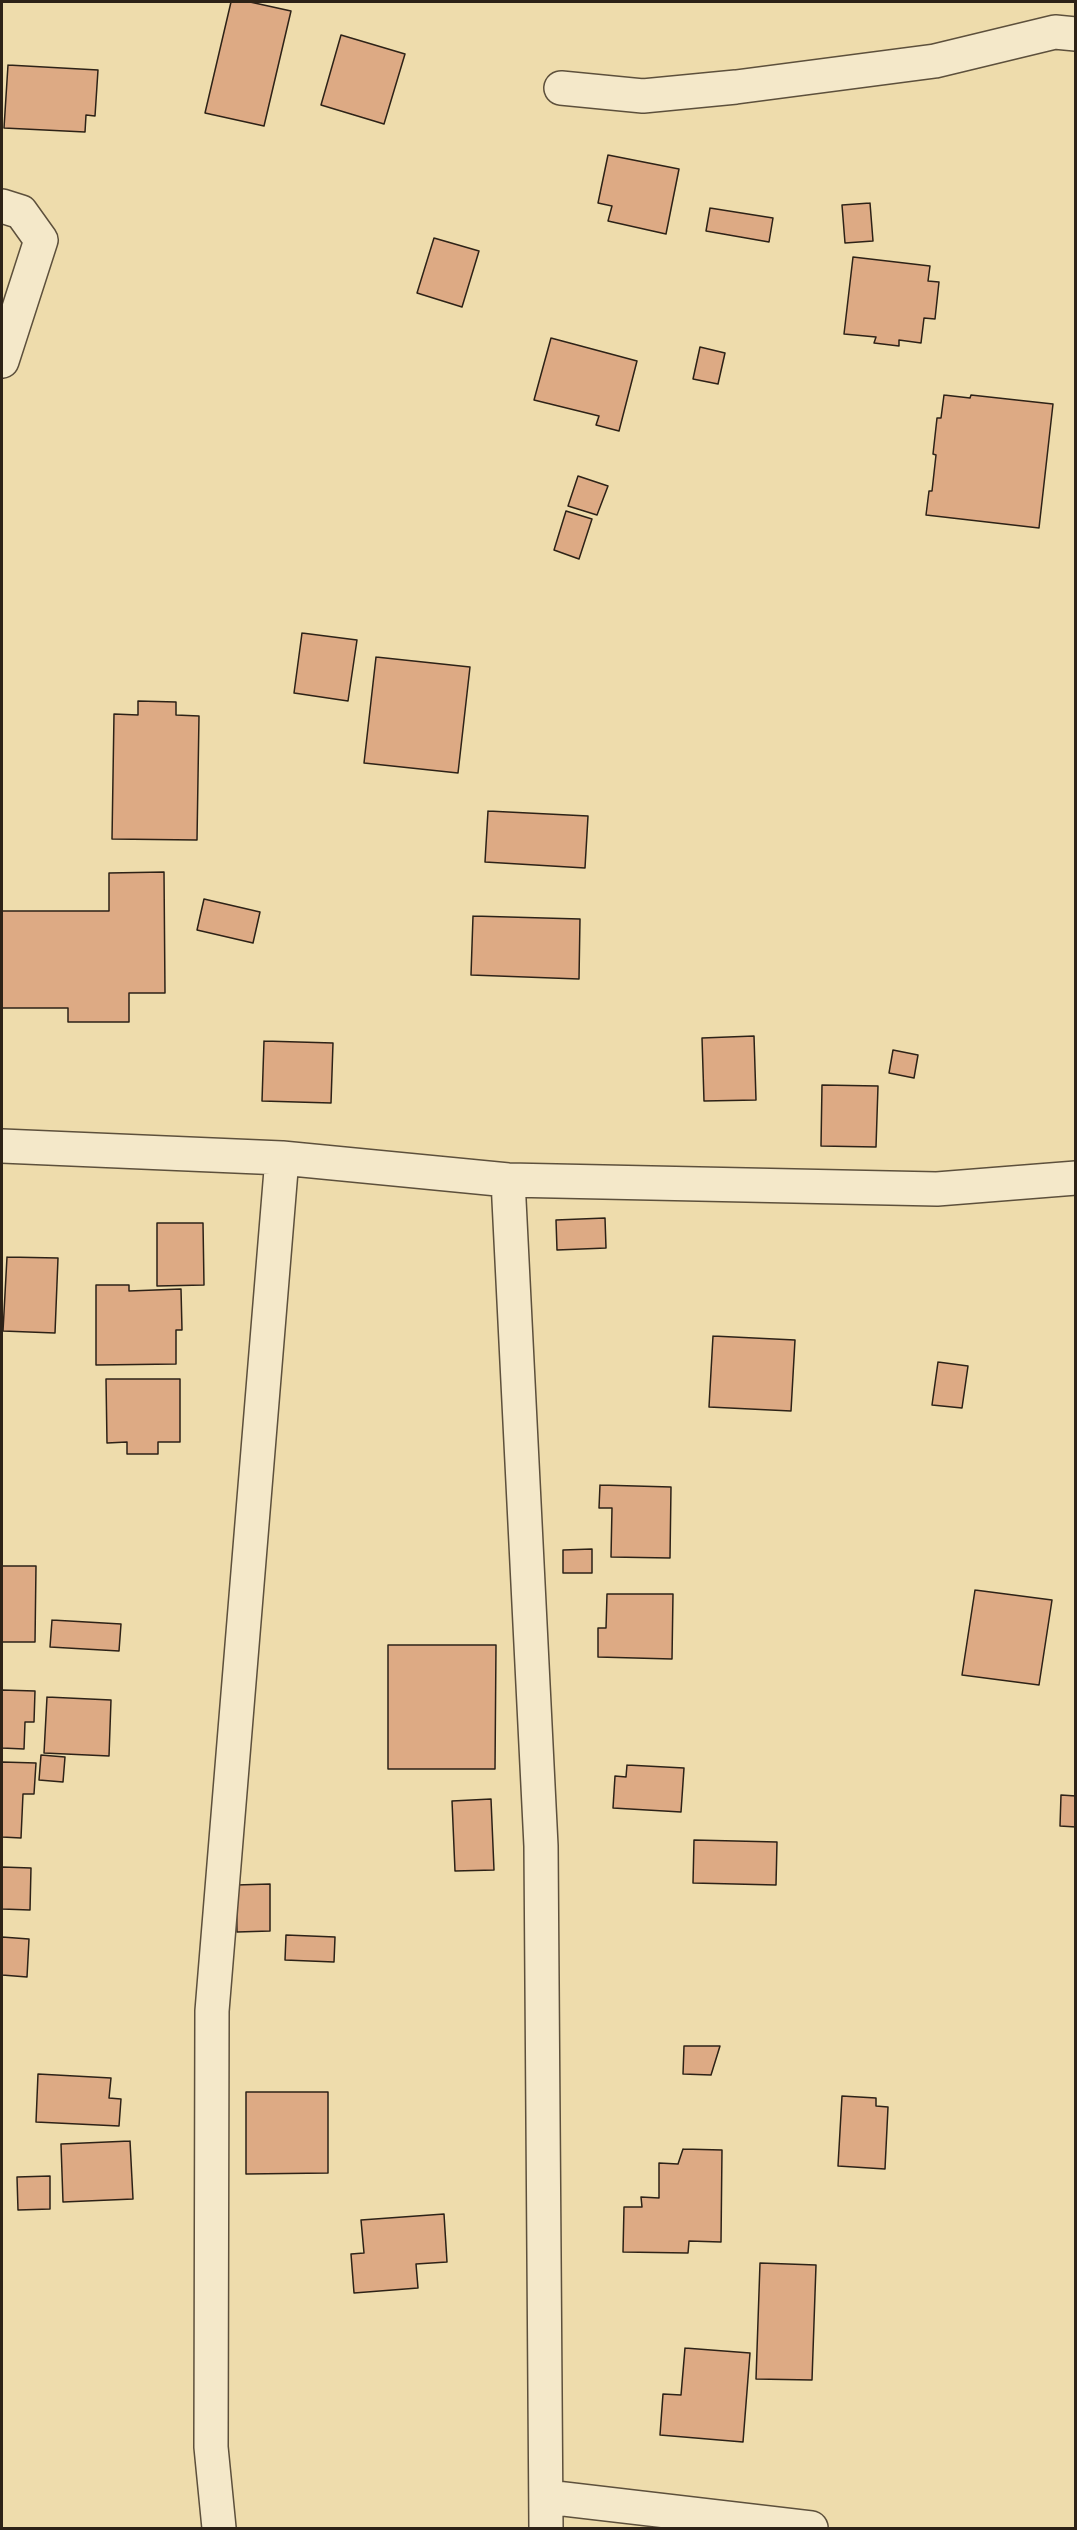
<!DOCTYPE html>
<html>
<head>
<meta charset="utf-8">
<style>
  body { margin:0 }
  #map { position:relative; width:1077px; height:2530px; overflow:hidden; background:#eedcac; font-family:Alegreya,serif }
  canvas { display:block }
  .frame { position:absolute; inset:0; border:3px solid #2d2217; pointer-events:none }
</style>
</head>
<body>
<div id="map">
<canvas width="1077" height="2530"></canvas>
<div class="frame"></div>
</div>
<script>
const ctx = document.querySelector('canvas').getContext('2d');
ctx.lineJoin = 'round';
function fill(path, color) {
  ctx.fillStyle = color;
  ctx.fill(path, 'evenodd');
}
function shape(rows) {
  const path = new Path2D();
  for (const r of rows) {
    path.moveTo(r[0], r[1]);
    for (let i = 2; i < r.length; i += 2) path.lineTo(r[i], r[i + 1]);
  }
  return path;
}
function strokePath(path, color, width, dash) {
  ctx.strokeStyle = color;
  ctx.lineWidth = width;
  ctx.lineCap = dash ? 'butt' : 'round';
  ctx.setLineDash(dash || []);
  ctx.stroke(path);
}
const building = shape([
  [231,2,250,2,291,11,264,126,205,113,231,2],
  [341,35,405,54,384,124,321,105,341,35],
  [8,65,98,70,95,116,86,115,85,132,4,128,8,65],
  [608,155,679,169,666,234,608,221,612,206,598,203,608,155],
  [870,203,873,241,845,243,842,205,870,203],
  [710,208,773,218,769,242,706,231,710,208],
  [434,238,479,251,462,307,417,293,434,238],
  [853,257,930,266,928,281,939,282,935,319,924,318,921,343,899,340,899,346,874,343,876,337,844,334,853,257],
  [551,338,637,361,619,431,596,425,599,416,534,400,551,338],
  [700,347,725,353,718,384,693,379,700,347],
  [944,395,970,398,971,395,1053,404,1039,528,926,515,929,491,932,491,936,455,933,454,937,418,941,418,944,395],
  [578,476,608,486,597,515,568,506,578,476],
  [566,511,592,519,579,559,554,550,566,511],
  [302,633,357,640,348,701,294,693,302,633],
  [376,657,470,667,458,773,364,763,376,657],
  [138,701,176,702,176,715,199,716,197,840,112,839,114,714,138,715,138,701],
  [488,811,588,816,585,868,485,862,488,811],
  [164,872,165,993,129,993,129,1022,68,1022,68,1008,2,1008,2,911,109,911,109,873,164,872],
  [204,899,260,912,253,943,197,930,204,899],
  [473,916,580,919,579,979,471,975,473,916],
  [754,1036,756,1100,704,1101,702,1038,754,1036],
  [264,1041,333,1043,331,1103,262,1101,264,1041],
  [893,1050,918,1055,914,1078,889,1073,893,1050],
  [822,1085,878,1086,876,1147,821,1146,822,1085],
  [605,1218,606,1248,557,1250,556,1220,605,1218],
  [157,1223,203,1223,204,1285,157,1286,157,1223],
  [7,1257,58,1258,55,1333,3,1331,7,1257],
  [96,1285,129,1285,129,1291,181,1289,182,1330,176,1330,176,1364,96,1365,96,1285],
  [713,1336,795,1340,791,1411,709,1407,713,1336],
  [938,1362,968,1366,962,1408,932,1405,938,1362],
  [106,1379,180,1379,180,1442,158,1442,158,1454,127,1454,127,1442,107,1443,106,1379],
  [600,1485,671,1487,670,1558,611,1557,612,1508,599,1508,600,1485],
  [592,1549,592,1573,563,1573,563,1550,592,1549],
  [2,1566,36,1566,35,1642,2,1642,2,1566],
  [975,1590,1052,1600,1039,1685,962,1675,975,1590],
  [607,1594,673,1594,672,1659,598,1657,598,1628,606,1628,607,1594],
  [52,1620,121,1624,119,1651,50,1647,52,1620],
  [388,1645,496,1645,495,1769,388,1769,388,1645],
  [2,1690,35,1691,34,1722,25,1722,24,1749,2,1748,2,1690],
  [47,1697,111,1700,109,1756,44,1753,47,1697],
  [41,1755,65,1757,63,1782,39,1780,41,1755],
  [2,1762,36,1763,34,1794,23,1794,21,1838,2,1837,2,1762],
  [627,1765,684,1768,681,1812,613,1808,615,1776,626,1777,627,1765],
  [1061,1795,1076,1796,1076,1827,1060,1826,1061,1795],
  [491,1799,494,1870,455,1871,452,1801,491,1799],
  [694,1840,777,1842,776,1885,693,1883,694,1840],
  [2,1867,31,1868,30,1910,2,1909,2,1867],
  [270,1884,270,1931,237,1932,236,1885,270,1884],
  [286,1935,335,1937,334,1962,285,1960,286,1935],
  [2,1937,29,1939,27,1977,2,1975,2,1937],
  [684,2046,720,2046,711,2075,683,2074,684,2046],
  [38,2074,111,2078,109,2098,121,2099,119,2126,36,2122,38,2074],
  [246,2092,328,2092,328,2173,246,2174,246,2092],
  [842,2096,876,2098,876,2106,888,2107,885,2169,838,2166,842,2096],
  [130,2141,133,2199,63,2202,61,2144,130,2141],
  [683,2149,722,2150,721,2242,689,2241,688,2253,623,2252,624,2207,642,2207,641,2197,659,2198,659,2163,678,2164,683,2149],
  [50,2176,50,2209,18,2210,17,2177,50,2176],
  [444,2214,447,2262,416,2264,418,2288,354,2293,351,2254,364,2253,361,2220,444,2214],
  [760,2263,816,2265,812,2380,756,2379,760,2263],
  [685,2348,750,2353,743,2442,660,2435,663,2394,681,2395,685,2348]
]);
fill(building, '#ddaa84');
strokePath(building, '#2d2217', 1.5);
const minor = shape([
  [561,88,643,96,736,87,935,61,1055,32,1076,34],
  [2,206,21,212,41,240,2,361],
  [2,1146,282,1158,508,1180,937,1189,1076,1178],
  [508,1180,541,1846,546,2528],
  [547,2497,811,2528],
  [219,2528,211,2447,212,2011,282,1158]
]);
strokePath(minor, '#5d503c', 36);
strokePath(minor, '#f4e8c9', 33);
</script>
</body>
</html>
